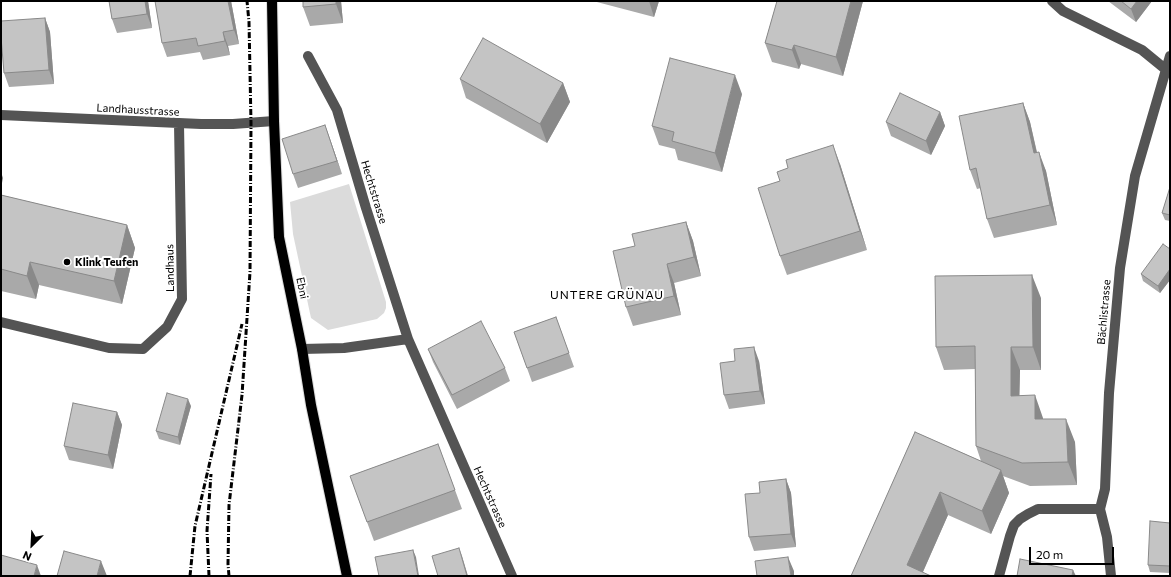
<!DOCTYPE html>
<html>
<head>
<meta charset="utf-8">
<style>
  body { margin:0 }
  #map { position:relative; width:1171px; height:577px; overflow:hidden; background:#fff; font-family:Commissioner,sans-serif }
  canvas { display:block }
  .frame { position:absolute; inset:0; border:2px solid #000; pointer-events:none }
  .north { position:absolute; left:12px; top:525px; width:40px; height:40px; -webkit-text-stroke:3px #fff; paint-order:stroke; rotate:204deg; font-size:11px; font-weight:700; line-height:16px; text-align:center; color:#000 }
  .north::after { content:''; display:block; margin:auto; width:14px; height:18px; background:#000; clip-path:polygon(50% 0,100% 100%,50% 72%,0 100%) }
  .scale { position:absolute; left:1029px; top:547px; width:85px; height:18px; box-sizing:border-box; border:2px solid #000; border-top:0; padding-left:5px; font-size:12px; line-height:14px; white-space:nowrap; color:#000; -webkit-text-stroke:3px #fff; paint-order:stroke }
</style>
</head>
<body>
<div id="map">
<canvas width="1171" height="577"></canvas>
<div class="frame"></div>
<div class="north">N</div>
<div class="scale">20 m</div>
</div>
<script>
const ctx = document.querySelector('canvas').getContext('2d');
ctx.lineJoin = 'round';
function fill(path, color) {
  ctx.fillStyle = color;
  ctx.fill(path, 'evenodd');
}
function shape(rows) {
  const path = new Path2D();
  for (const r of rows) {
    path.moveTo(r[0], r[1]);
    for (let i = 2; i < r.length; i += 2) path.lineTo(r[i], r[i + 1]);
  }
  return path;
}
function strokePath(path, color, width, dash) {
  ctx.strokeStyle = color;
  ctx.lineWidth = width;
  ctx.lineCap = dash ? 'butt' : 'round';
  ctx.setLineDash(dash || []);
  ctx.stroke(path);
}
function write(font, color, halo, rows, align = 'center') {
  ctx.font = font + ' Commissioner,sans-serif';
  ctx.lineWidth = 4;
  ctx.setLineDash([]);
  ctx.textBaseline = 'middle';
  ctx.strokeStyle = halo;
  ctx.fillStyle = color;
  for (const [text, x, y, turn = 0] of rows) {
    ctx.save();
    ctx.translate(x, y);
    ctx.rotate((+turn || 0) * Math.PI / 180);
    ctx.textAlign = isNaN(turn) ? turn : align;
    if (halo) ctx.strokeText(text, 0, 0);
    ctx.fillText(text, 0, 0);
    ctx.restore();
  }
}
fill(shape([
  [349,184,386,302,386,308,384,313,377,319,328,330,311,318,293,234,290,202]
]), '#dbdbdb');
const major = shape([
  [272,1,274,121,279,237,302,349,311,405,347,576]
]);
strokePath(major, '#dbdbdb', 12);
strokePath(shape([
  [1052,1,1063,11,1142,50,1169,72],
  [308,56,337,110,366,208,408,339],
  [1,115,201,124,233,124,274,121],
  [1,322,109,348,143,349,167,327,182,299,179,124],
  [302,349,344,348,408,339,512,576],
  [999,576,1010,536,1014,525,1020,519,1028,514,1038,509,1100,509],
  [1111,576,1107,537,1100,509,1105,489,1109,393,1120,268,1135,176,1170,56]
]), '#545454', 10);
strokePath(major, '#000', 10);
strokePath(shape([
  [190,576,195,526,242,324],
  [209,576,207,531,211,474],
  [229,576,228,564,229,505,242,395,250,272,251,123,249,22,247,1]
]), '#000', 3, [6, 2, 1, 2]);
fill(shape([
  [109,1,148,1,152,28,117,33,112,19],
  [231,1,239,44,228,46,230,55,203,60,200,52,167,57,162,43],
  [303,1,341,1,343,23,310,26,303,7],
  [593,1,659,1,654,17],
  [777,1,863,1,843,76,801,64,799,69,772,62,765,43],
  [1108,1,1152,1,1136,22],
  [45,18,50,32,54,84,9,87,4,73],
  [460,79,563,83,570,102,547,143,466,98],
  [742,94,722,172,678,160,675,149,659,145,652,126],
  [1023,103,1030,122,1037,152,1046,171,1057,225,994,238,987,219,981,188,977,189,970,170],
  [940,112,945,126,931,155,891,136,886,122],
  [325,125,342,174,298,188,293,174],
  [840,164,867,250,787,275,780,256,780,181],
  [1170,187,1170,221,1165,220,1162,213],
  [1,195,127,225,135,248,122,304,39,285,36,299,1,291],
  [686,222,693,241,701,276,674,283,681,315,633,326,626,307,635,246],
  [1170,249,1170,280,1160,293,1143,281,1141,274],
  [1041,298,1041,370,1020,370,1019,396,1043,419,1075,442,1077,485,1030,486,1003,476,1009,493,991,534,948,515,923,572,851,576,915,432,981,461,976,446,975,369,944,370,936,347],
  [556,317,574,367,532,382,514,332],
  [428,349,505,368,510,381,457,409,433,362],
  [759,361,765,404,729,409,724,395],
  [191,406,180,445,159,439,156,431],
  [117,412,122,425,113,469,69,460,64,446],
  [438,444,462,509,374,541,350,476],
  [786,479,791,493,796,547,754,551,749,537,760,493],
  [1170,523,1170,573,1150,572,1148,565]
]), '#a9a9a9');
fill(shape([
  [145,1,148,1,152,28,147,14],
  [228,1,231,1,239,44,234,30],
  [336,1,341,1,343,23,336,4],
  [649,1,659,1,654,17],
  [851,1,863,1,843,76,836,57],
  [1137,1,1152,1,1136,22,1131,9],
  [45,18,50,32,54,84,49,70],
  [223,32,228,46,230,55,225,41],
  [794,45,801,64,799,69,792,50],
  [735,75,742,94,722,172,715,153],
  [563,83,570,102,547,143,540,124],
  [1023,103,1030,122,1041,172,1034,153],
  [940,112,945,126,931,155,926,141],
  [325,125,330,139,342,174,337,161],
  [833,145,840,164,867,250,860,231],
  [1039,152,1046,171,1057,225,1050,205],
  [1,172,3,178,1,188],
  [686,222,693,241,701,276,694,257],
  [127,225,135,248,122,304,114,281],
  [30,262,39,285,36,299,27,276],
  [667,264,674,283,681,315,674,296],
  [1170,269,1170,280,1160,293,1158,286],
  [1032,275,1041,298,1041,370,1033,347],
  [754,347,759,361,765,404,760,391],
  [1011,347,1020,370,1019,419,1011,396],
  [1035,395,1043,418,1043,442,1035,419],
  [188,399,191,406,180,445,178,437],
  [117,412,122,425,113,469,108,455],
  [1066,419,1075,442,1077,485,1068,462],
  [1001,470,1009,493,991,534,982,511],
  [786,479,791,493,796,547,791,534],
  [940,492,948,515,921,576,907,565],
  [459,548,462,556,468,576,467,576],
  [413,550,416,557,419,576,418,576],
  [788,557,794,571,794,576,791,576],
  [101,561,107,576,97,576],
  [37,565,41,576,34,576],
  [1073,570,1076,576,1072,576]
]), '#898989');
const building = shape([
  [109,1,145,1,147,14,112,19,109,1],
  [155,1,228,1,234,30,223,32,225,41,198,46,196,38,162,43,155,1],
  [303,1,336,1,336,4,303,7,303,1],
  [777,1,851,1,836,57,794,45,792,50,765,43,777,1],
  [1121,1,1137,1,1131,9,1121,1],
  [45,18,49,70,4,73,1,37,1,21,45,18],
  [483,38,563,83,540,124,460,79,483,38],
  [670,58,735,75,715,153,672,141,674,132,652,126,670,58],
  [900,93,940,112,926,141,886,122,900,93],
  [1023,103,1034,153,1039,152,1050,205,987,219,976,168,970,170,959,116,1023,103],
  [325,125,337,161,293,174,282,139,325,125],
  [833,145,860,231,780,256,758,188,780,181,777,172,788,168,786,160,833,145],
  [1170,187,1170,215,1162,213,1170,187],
  [1,195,127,225,114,281,30,262,27,276,1,269,1,195],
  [686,222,694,257,667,264,674,296,626,307,613,251,635,246,632,234,686,222],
  [1163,244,1170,249,1170,269,1158,286,1141,274,1163,244],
  [1032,275,1033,347,1011,347,1011,396,1035,395,1035,419,1066,419,1068,462,1022,463,976,446,975,346,936,347,935,276,1032,275],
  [556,317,569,353,527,368,514,332,556,317],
  [481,321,505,368,452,395,428,349,481,321],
  [754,347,760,391,724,395,720,363,735,361,734,349,754,347],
  [167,393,188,399,178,437,156,431,167,393],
  [73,403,117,412,108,455,64,446,73,403],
  [915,432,1001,470,982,511,940,492,907,565,931,576,851,576,915,432],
  [438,444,455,490,367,522,350,476,438,444],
  [786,479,791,534,749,537,745,494,760,493,759,482,786,479],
  [1150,521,1170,523,1170,566,1148,565,1150,521],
  [459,548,467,576,438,576,432,556,459,548],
  [413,550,418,576,379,576,375,557,413,550],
  [64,551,101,561,97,576,57,576,64,551],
  [1,555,37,565,34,576,1,576,1,555],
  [788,557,791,576,757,576,755,561,788,557],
  [1020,559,1073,570,1072,576,1017,576,1020,559]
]);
fill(building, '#c4c4c4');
strokePath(building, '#898989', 1);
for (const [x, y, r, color] of [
  [67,262,4,"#000"]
]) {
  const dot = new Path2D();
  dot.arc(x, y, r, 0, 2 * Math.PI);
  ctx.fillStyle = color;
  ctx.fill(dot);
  strokePath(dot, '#fff', 1.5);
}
write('11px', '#000', '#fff', [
  ["Landhausstrasse",138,110,3],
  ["Hechtstrasse",374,192,73],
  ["Landhaus",170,268,-91],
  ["Ebni",302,288,78],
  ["Bächlistrasse",1104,312,-85],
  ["Hechtstrasse",490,497,66]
]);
write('bold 11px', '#000', '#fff', [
  ["Klink Teufen",75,262]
], 'left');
ctx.letterSpacing = '1px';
write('12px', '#000', '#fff', [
  ["UNTERE GRÜNAU",607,295]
]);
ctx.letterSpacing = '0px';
</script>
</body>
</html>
